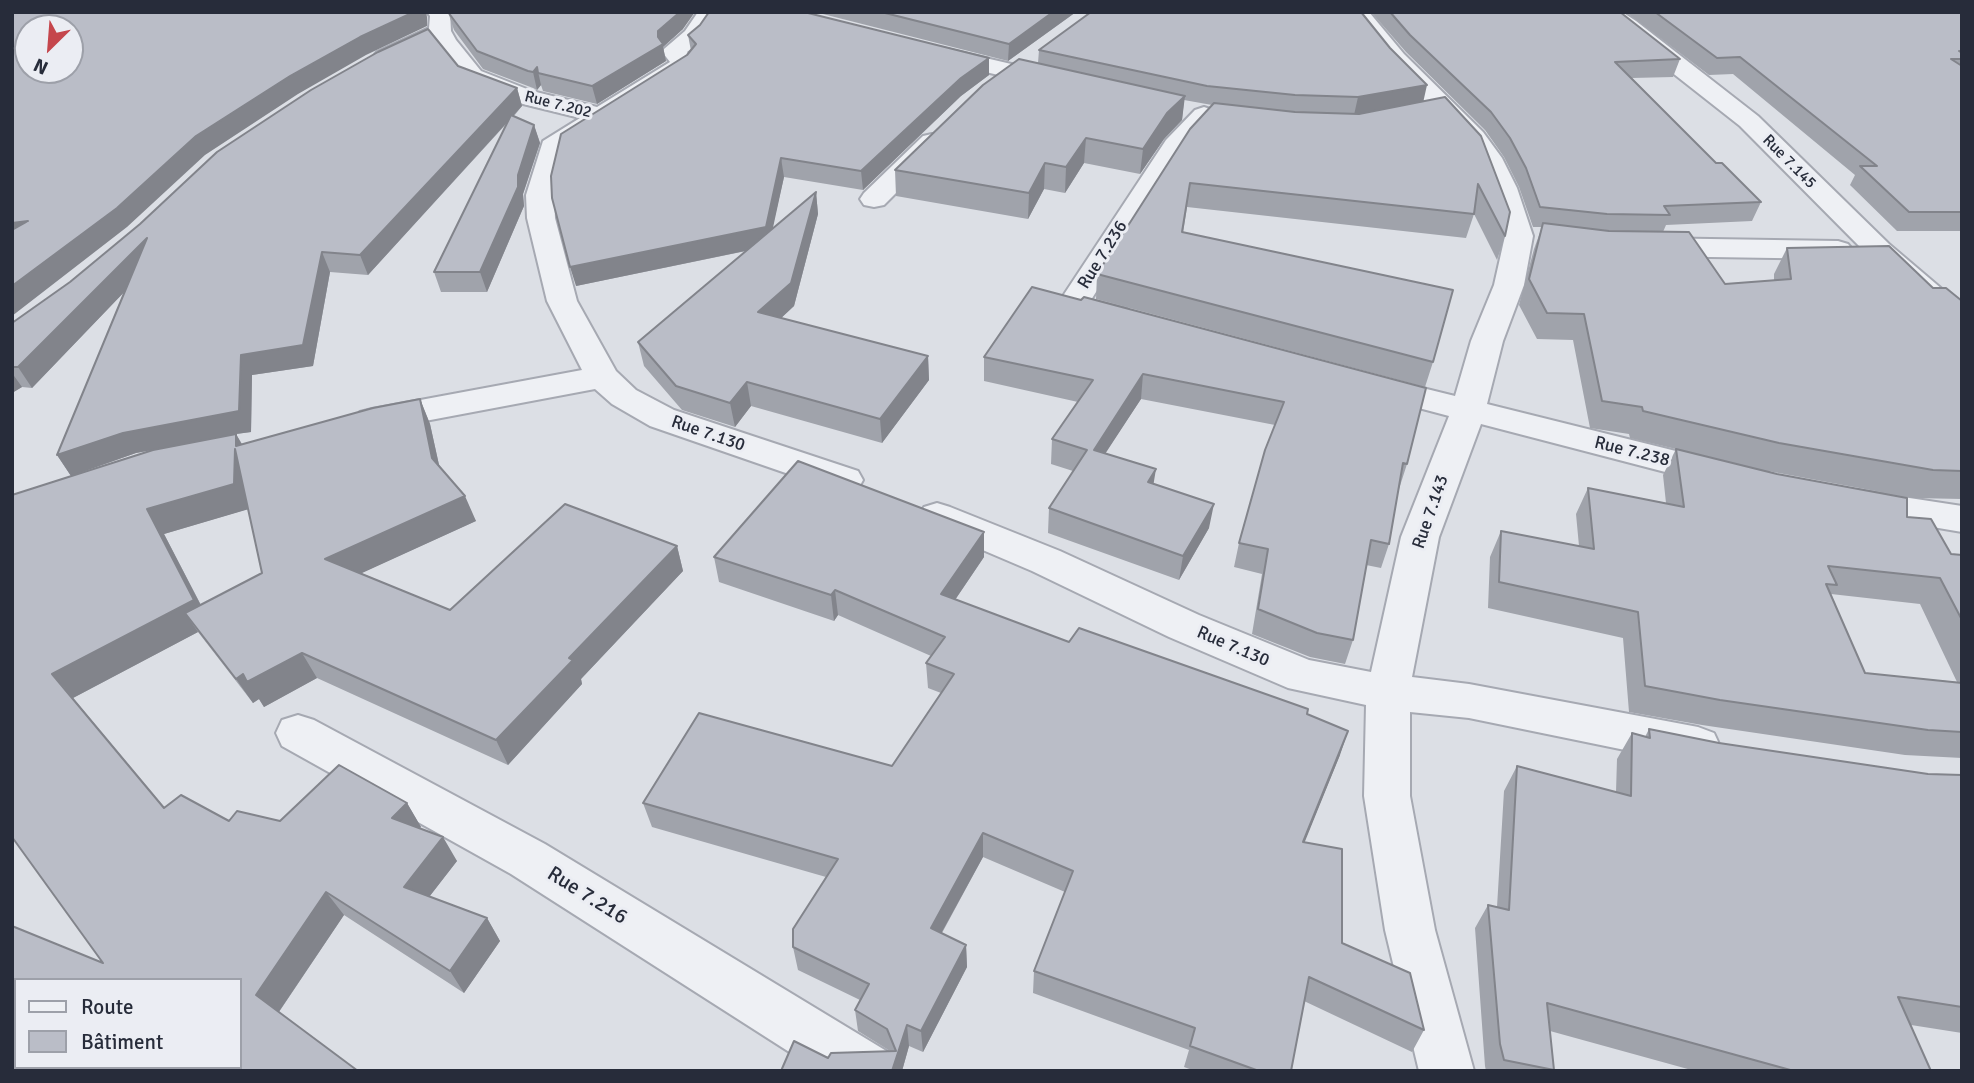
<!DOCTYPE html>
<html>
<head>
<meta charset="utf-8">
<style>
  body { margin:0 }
  #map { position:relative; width:1974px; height:1083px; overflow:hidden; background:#dcdfe5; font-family:Signika,sans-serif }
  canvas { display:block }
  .frame { position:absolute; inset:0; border:14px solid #272c3a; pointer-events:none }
  .legend { position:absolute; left:14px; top:978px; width:228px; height:91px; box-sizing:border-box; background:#ebedf3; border:2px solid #9da0a9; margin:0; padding:9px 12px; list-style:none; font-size:21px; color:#272c3a }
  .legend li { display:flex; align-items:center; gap:14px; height:35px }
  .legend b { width:35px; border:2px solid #9da0a9 }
  .north { position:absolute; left:14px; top:14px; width:70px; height:70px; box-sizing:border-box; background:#ebedf3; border:2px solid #9da0a9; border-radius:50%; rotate:205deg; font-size:19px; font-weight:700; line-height:28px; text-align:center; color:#272c3a }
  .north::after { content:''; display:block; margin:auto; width:24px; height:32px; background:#c5464c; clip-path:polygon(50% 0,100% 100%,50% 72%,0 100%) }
</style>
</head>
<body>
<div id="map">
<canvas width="1974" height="1083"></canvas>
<div class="frame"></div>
<ul class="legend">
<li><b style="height:9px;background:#eef0f4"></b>Route</li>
<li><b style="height:19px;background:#babdc7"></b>Bâtiment</li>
</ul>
<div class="north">N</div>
</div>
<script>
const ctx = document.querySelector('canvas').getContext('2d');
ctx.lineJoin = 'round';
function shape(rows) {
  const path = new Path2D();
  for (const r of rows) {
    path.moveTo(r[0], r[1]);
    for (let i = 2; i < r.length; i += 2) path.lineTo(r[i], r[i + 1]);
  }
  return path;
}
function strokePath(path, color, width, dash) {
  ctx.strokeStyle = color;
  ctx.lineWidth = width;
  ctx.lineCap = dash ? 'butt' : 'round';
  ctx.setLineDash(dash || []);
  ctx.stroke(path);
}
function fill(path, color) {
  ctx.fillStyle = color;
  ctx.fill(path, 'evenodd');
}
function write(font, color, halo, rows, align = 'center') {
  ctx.font = font + ' Signika,sans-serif';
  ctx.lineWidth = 6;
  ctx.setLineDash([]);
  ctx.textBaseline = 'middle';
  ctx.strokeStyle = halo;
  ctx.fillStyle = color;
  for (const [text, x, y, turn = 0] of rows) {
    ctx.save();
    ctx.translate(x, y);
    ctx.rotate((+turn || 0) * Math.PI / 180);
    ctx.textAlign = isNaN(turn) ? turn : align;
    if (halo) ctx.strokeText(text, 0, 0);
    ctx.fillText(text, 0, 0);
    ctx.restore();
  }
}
const street = shape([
  [427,12,450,12,451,31,456,40,481,71,532,91,597,107,670,62,663,53,664,49,685,31,698,12,720,12,701,41,687,52,696,62,688,71,564,151,554,195,555,218,577,301,616,371,636,390,674,410,858,471,863,480,858,489,845,492,832,489,650,426,612,404,595,389,372,431,360,428,355,420,360,412,372,409,582,370,547,301,527,218,526,195,543,141,580,118,515,102,465,81,434,43,393,62,377,62,373,57,377,52,429,28,430,16,427,12],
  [1346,12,1369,12,1404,54,1483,132,1502,158,1517,188,1533,236,1524,285,1503,341,1487,404,1732,465,1737,474,1732,483,1719,486,1481,424,1439,537,1412,677,1469,684,1698,727,1714,733,1720,746,1714,759,1698,765,1469,718,1410,712,1410,796,1435,930,1474,1071,1419,1071,1385,930,1364,796,1366,705,1288,688,1169,637,1032,571,924,525,918,516,924,507,937,503,950,507,1060,551,1199,615,1309,660,1371,672,1401,537,1449,416,1362,393,1357,386,1362,379,1374,376,1455,396,1471,341,1494,285,1505,236,1489,188,1476,158,1465,142,1388,64,1346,12],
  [1595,12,1622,12,1636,21,1758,116,1889,244,1962,306,1962,332,1951,330,1869,256,1740,126,1595,12],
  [938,47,1063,76,1066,81,1063,86,1054,88,930,59,926,54,930,49,938,47],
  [1204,107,1213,110,1217,115,1185,150,1091,300,1127,309,1132,316,1127,323,1116,325,1062,312,1057,305,1166,140,1195,110,1204,107],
  [932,134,941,136,945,142,941,148,884,205,874,207,864,205,860,199,864,193,923,136,932,134],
  [1647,238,1838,241,1848,244,1853,250,1848,256,1838,259,1647,256,1637,253,1632,247,1637,241,1647,238],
  [1857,490,1962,506,1962,532,1844,512,1838,503,1844,494,1857,490],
  [298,715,314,720,545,844,888,1052,896,1071,819,1071,511,874,282,746,276,733,282,720,298,715]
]);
strokePath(street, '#a6a9b2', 4);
fill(street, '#eef0f4');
fill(shape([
  [448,12,683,29,663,47,666,61,597,104,543,91,541,85,537,90,533,88,483,69,454,30],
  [815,12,1076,12,1008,61],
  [1371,12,1620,12,1680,59,1673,77,1632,78,1716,163,1761,202,1752,221,1666,225,1663,232,1725,284,1774,281,1774,274,1787,248,1933,288,1962,301,1962,499,1913,498,1768,471,1907,517,1951,554,1962,555,1962,758,1905,755,1702,725,1629,712,1623,638,1488,608,1490,557,1501,531,1579,546,1576,514,1588,488,1666,503,1663,475,1676,449,1630,438,1629,434,1590,428,1573,340,1537,339,1519,305,1534,249,1542,227,1533,227,1519,187,1504,157,1485,130,1406,52],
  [1831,594,1920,604,1957,682,1865,673],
  [1626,12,1962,12,1962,231,1897,231,1850,185,1855,175,1733,74,1709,75],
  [700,25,989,75,961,96,863,190,784,177,772,229,816,192,818,214,794,306,781,318,928,356,929,380,882,443,751,406,735,427,729,425,682,410,644,366,638,342,746,251,576,286,687,55,691,51,688,35],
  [1039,50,1423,102,1445,97,1505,236,1497,260,1474,214,1466,238,1187,207,1183,233,1433,362,1425,387,1096,299,1097,274,1212,105,1184,100,1182,120,1164,139,1140,174,1084,163,1065,193,1044,189,1028,219,896,196,895,170,1038,63],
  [458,66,517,88,522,106,514,116,534,125,540,143,523,194,524,206,487,292,441,292,434,272,508,122,368,275,330,272,313,366,252,375,251,432,236,434,242,444,420,399,430,424,439,465,476,521,361,573,450,610,677,546,683,571,581,679,582,684,508,765,317,678,264,707,259,699,253,703,198,632,73,698,164,807,229,821,280,821,407,803,421,827,419,828,457,861,429,897,487,918,500,941,464,993,344,915,279,1012,103,963,12,837,148,451,136,453,71,476,57,455,124,292,32,388,22,387,12,393,12,323],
  [248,509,262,573,201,605,164,534],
  [1084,297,1407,464,1399,489,1398,489,1389,544,1381,568,1366,565,1353,640,1345,664,1310,657,1252,634,1262,574,1234,567,1239,543,1275,425,1141,399,1105,453,1154,484,1209,528,1179,580,1048,533,1049,508,1073,471,1051,464,1052,439,1078,402,984,381,984,357,1081,300],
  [714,557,984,557,955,600,1069,642,1307,714,1340,755,1304,842,1342,943,1424,1030,1412,1052,1304,1001,1291,1071,1195,1071,1184,1067,1189,1050,1033,993,1034,971,1065,892,983,857,942,933,966,945,967,967,923,1052,909,1046,902,1071,781,1071,828,1058,890,1051,858,1031,855,1010,860,1000,798,970,793,947,826,877,652,827,643,803,892,766,941,693,928,688,926,663,931,656,838,615,834,621,719,582],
  [1649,729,1719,743,1928,774,1962,775,1962,1033,1911,1025,1931,1071,1695,1071,1550,1031,1554,1070,1553,1071,1486,1071,1485,1066,1475,928,1488,905,1497,907,1504,791,1517,766,1616,792,1617,759,1632,733,1645,737]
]), '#a0a3ab');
fill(shape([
  [414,12,426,12,427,17,427,26,366,55,298,94,205,155,127,227,12,316,12,286,196,136,290,76,360,37],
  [680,12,695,12,683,29,663,47,666,61,597,104,592,86],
  [1053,12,1076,12,1008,61,1009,44],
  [989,58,989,75,961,96,863,190,861,171,961,78],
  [537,67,541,85,537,90,533,72],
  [1427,85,1423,103,1354,115,1358,97],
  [517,88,522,106,368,275,360,255],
  [1185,96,1182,120,1164,139,1140,174,1143,149,1167,113],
  [534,125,540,143,523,194,524,206,487,292,480,272,518,175],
  [1086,138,1084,163,1065,193,1066,167],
  [781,158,784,177,769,246,576,286,570,267],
  [1045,163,1044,189,1028,219,1029,193],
  [816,192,818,214,794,306,762,336,758,312],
  [28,221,12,244,12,223],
  [147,238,157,258,32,388,18,367],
  [322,252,330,272,313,366,252,375,251,432,236,434,250,459,236,446,236,434,136,453,71,476,57,455,241,355],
  [928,356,929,380,882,443,880,419],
  [12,373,22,387,12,393],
  [1143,374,1141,399,1092,474,1094,450],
  [747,382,751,406,735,427,730,403],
  [420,399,430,424,443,483,432,458],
  [235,449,249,509,164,534,211,625,185,613,198,632,73,698,52,674,147,509],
  [1156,469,1152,493,1148,482],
  [465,496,476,521,338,584,325,559],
  [1214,504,1209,528,1179,580,1183,556],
  [984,532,984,557,942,619,941,594],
  [677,546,683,571,581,679,582,684,508,765,496,740,569,658],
  [835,590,838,615,834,621,831,595],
  [302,653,317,678,264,707,259,699,253,703,236,679,243,674],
  [1348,731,1340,755,1295,866,1303,842],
  [407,803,421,827,407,842,392,818],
  [983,833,983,857,932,950,931,928],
  [443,837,457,861,419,910,404,887],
  [326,892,344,915,276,1016,256,995],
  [487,918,500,941,464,993,450,971],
  [966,945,967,967,923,1052,921,1031],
  [907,1025,909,1046,902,1071,892,1071]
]), '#82848b');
const building = shape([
  [12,12,414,12,360,37,290,76,196,136,117,208,12,286,12,230,28,221,12,223,12,12],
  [28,28,70,28,70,70,28,70,28,28],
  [448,12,680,12,658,31,658,37,663,44,592,86,538,73,537,67,533,72,528,71,477,51,448,12],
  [709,12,804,12,989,58,961,78,861,171,781,158,766,227,570,267,552,198,551,176,561,134,687,55,696,44,688,35,700,25,709,12],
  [881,12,1053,12,1009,44,881,12],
  [1091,12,1361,12,1390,48,1427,85,1358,97,1295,95,1207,86,1039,50,1091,12],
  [1390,12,1620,12,1680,59,1615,62,1716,163,1722,163,1761,202,1664,206,1670,215,1607,214,1540,207,1526,168,1510,138,1491,112,1410,35,1390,12],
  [1655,12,1962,12,1962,52,1959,51,1962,53,1962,59,1951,59,1962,66,1962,212,1909,212,1860,166,1877,166,1740,57,1717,58,1655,12],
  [428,29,458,66,517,88,360,255,322,252,303,345,241,355,239,411,123,433,57,455,147,238,18,367,12,367,12,323,70,282,140,224,217,152,311,90,378,52,428,29],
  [1019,59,1185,96,1167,113,1143,149,1086,138,1066,167,1045,163,1029,193,895,170,983,85,1019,59],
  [1445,97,1481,136,1510,212,1505,236,1478,184,1474,214,1190,183,1182,232,1453,290,1433,362,1097,274,1190,129,1214,103,1295,112,1359,114,1445,97],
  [511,115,534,125,518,175,518,187,480,272,434,272,511,115],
  [816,192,791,283,758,312,928,356,880,419,747,382,730,403,676,386,638,342,816,192],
  [1543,223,1609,231,1689,232,1725,284,1791,279,1787,248,1889,246,1933,288,1946,288,1962,301,1962,471,1933,470,1779,443,1643,411,1642,407,1602,401,1584,314,1547,313,1529,279,1543,223],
  [1032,287,1081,300,1084,297,1426,388,1407,464,1403,463,1389,544,1371,540,1353,640,1317,633,1258,609,1268,549,1239,543,1265,450,1284,402,1143,374,1094,450,1156,469,1148,482,1214,504,1183,556,1049,508,1087,450,1052,439,1093,380,984,357,1032,287],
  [420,399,432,458,465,496,325,559,450,610,565,504,677,546,569,658,573,660,496,740,302,653,247,682,243,674,236,679,185,613,262,573,235,449,234,484,147,509,194,600,52,674,164,808,181,795,229,821,237,811,280,821,339,765,407,803,392,818,443,837,404,887,487,918,450,971,326,892,256,995,358,1071,12,1071,12,926,103,963,12,837,12,495,153,450,236,434,236,446,373,408,420,399],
  [16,980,240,980,240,1067,16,1067,16,980],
  [1676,449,1777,474,1907,498,1907,517,1931,519,1951,554,1962,555,1962,620,1940,578,1828,566,1837,585,1826,584,1865,673,1962,683,1962,732,1928,730,1720,700,1645,686,1638,612,1499,582,1501,531,1594,549,1588,488,1684,507,1676,449],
  [798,461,984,532,941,594,1069,642,1079,628,1308,709,1307,714,1348,731,1303,842,1342,849,1342,943,1410,973,1424,1030,1309,977,1291,1071,1259,1071,1190,1046,1195,1028,1034,971,1073,871,983,833,931,928,966,945,921,1031,907,1025,892,1071,781,1071,794,1041,828,1058,831,1053,896,1051,887,1029,855,1010,869,984,793,947,793,929,838,859,643,803,699,713,892,766,954,674,926,663,945,637,835,590,831,595,714,557,798,461],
  [1649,729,1719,743,1928,774,1962,775,1962,1007,1898,997,1931,1071,1794,1071,1547,1003,1554,1070,1504,1060,1500,1044,1488,905,1509,910,1517,766,1631,796,1632,733,1650,738,1649,729]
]);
fill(building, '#babdc7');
strokePath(building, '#82848b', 2);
write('16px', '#272c3a', '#ebedf3', [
  ["Rue 7.202",558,105,14],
  ["Rue 7.145",1789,162,45]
]);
write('18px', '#272c3a', '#ebedf3', [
  ["Rue 7.236",1103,255,-58],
  ["Rue 7.130",708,434,19],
  ["Rue 7.238",1632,452,14],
  ["Rue 7.143",1431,512,-71],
  ["Rue 7.130",1233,647,23]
]);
write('21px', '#272c3a', '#ebedf3', [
  ["Rue 7.216",587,896,32]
]);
</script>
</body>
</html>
